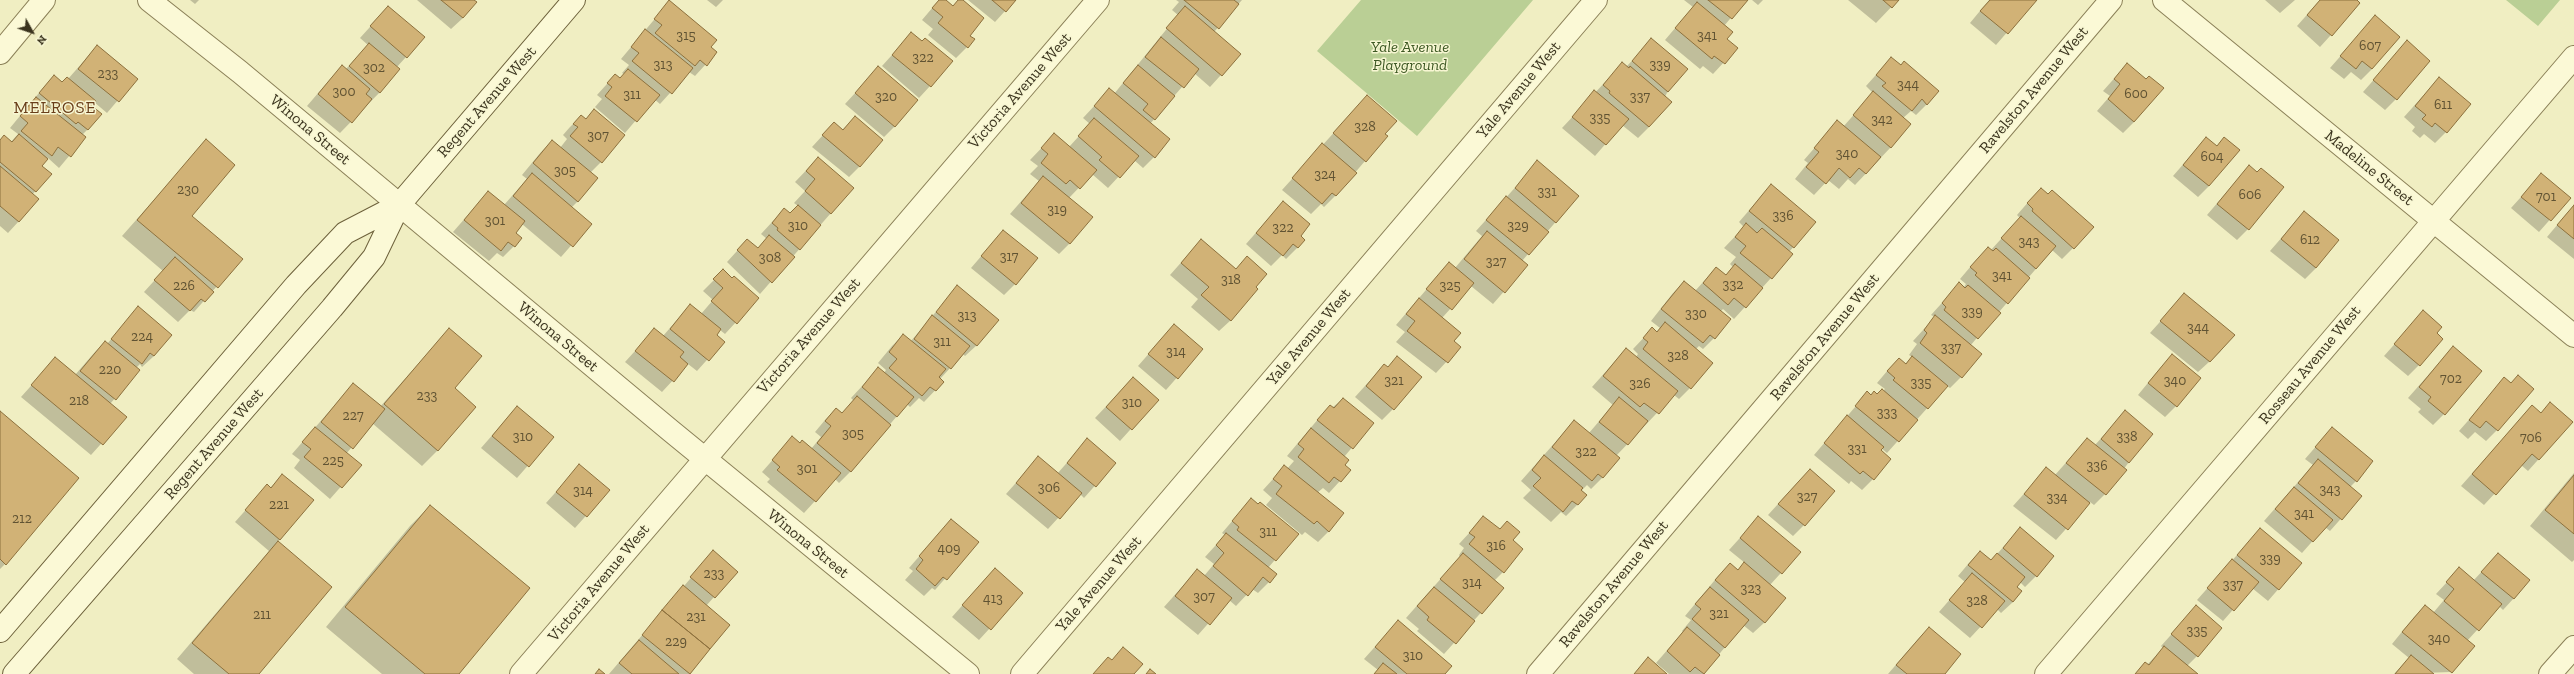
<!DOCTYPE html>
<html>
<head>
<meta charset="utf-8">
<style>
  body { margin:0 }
  #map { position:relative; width:2574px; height:674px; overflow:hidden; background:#f0eec2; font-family:"Zilla Slab",serif }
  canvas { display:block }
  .north { position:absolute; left:12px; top:12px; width:40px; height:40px; -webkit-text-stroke:3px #f7f6d2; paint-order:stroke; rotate:130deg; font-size:11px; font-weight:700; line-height:16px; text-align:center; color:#3a331d }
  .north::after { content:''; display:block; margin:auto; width:14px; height:18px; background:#3a331d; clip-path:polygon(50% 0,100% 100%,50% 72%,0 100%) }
</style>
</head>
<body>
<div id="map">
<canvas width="2574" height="674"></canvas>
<div class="north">N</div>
</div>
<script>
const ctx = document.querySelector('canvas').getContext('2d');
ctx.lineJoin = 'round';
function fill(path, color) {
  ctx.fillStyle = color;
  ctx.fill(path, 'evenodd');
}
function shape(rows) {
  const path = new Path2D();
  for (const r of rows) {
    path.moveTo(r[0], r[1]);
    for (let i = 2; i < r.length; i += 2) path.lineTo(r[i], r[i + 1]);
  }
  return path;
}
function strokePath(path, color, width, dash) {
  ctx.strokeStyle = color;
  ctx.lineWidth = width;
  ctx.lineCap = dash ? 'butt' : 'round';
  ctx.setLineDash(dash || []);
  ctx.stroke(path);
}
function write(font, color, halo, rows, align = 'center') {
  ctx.font = font + ' "Zilla Slab",serif';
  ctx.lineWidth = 3;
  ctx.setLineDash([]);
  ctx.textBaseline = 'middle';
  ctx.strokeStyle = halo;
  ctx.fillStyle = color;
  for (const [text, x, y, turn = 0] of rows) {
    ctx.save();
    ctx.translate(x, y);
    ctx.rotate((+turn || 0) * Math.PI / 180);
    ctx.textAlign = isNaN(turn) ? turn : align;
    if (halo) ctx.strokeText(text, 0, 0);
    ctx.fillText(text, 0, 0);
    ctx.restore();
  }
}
fill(shape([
  [1361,0,1533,0,1417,136,1317,51],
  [2506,0,2560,0,2538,26]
]), '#bacf95');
fill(shape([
  [190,0,199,0,195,4],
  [417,0,472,0,463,18,451,29],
  [707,0,723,0,716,7],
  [939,0,945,0,952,6,961,0,969,36,967,47,956,58,928,35,933,29,922,20],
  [968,0,1015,0,995,22],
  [1176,0,1242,0,1214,32,1240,54,1210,87,1194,73,1150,124,1154,157,1143,168,1134,160,1108,188,1092,174,1069,198,1070,243,1059,254,1010,214,1039,181,1030,174,1038,166,1030,160,1054,135,1069,147,1090,124,1083,118,1109,90,1114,94,1178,15,1172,10,1179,2],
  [1684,0,1746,0,1724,26,1726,39,1737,48,1713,74,1703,66,1700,69,1665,40,1693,7],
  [1752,0,1763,0,1758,5],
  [1848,0,1898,0,1876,23],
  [1989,0,2035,0,1996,45,1970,23],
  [2265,0,2295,0,2280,13],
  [2320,0,2355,0,2359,4,2320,47,2297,26],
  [669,2,716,53,695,76,689,72,660,104,654,99,625,133,595,107,602,99,597,95,615,75,620,79,624,74,622,73,629,65,621,59],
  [388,7,406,57,396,68,380,92,340,133,307,106,331,78,342,67,346,69,368,45,360,38],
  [2375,17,2372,69,2361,80,2351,72,2344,79,2330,68],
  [911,34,930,86,919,98,882,66],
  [1652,40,1668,91,1649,127,1638,138,1622,125,1595,156,1562,128,1622,64,1626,67],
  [2407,42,2396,99,2385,110,2363,92],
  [97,46,136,79,107,113,94,102,90,106,88,129,82,135,85,137,59,168,48,158,40,166,50,174,32,195,19,221,8,233,0,226,0,141,11,142,18,134,10,128,43,88,54,77,62,83,68,79],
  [1891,58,1927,104,1916,115,1911,111,1903,118,1891,147,1855,185,1848,179,1839,189,1828,180,1814,195,1795,179,1808,163,1804,160,1837,122,1843,127,1873,93,1866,86],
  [2127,64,2134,122,2123,133,2097,111,2110,96,2103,91],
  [878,68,895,126,884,137,845,104],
  [2439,78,2446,132,2435,143,2424,134,2420,138,2412,131,2415,127,2404,117],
  [1367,96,1384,134,1365,161,1335,196,1324,207,1321,204,1311,214,1282,190],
  [594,111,601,162,590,173,578,201,571,208,590,224,561,257,522,224,515,233,514,246,503,257,497,253,489,261,453,232,488,192,504,205,527,179,522,175,541,152,552,141,560,148,567,139,563,135,570,127,581,116,585,120],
  [855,118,860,166,849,177,812,147,834,123,842,130],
  [2206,138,2216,147,2224,138,2209,186,2198,197,2173,176],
  [206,141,191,216,241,259,194,312,190,310,178,322,144,292,163,271,122,236],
  [818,158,852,189,760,294,727,262,747,240,757,249,767,239,761,234,773,221,784,210,790,214,798,206,794,203,805,191,795,182],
  [1538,162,1578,196,1522,261,1527,265,1493,304,1471,286,1442,318,1453,341,1460,347,1436,373,1396,342,1405,332,1396,325,1449,263,1455,268,1482,236,1476,231],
  [2249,166,2248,229,2237,240,2207,215],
  [2541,175,2569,198,2539,232,2511,208],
  [1771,185,1815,222,1789,252,1771,278,1734,319,1723,309,1720,312,1714,338,1703,349,1699,346,1695,350,1690,388,1679,399,1674,395,1616,456,1619,458,1602,478,1591,489,1587,485,1581,491,1585,495,1577,505,1566,516,1561,512,1551,522,1523,498,1531,490,1521,481,1574,421,1589,433,1613,405,1592,387,1626,349,1636,357,1638,354,1633,349,1652,329,1656,332,1660,328,1651,321,1673,293,1684,282,1695,291,1716,268,1725,276,1733,267,1730,264,1736,257,1724,248,1744,227,1739,222],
  [2030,200,2073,248,2062,259,2052,250,1970,346,1980,354,1961,377,1950,388,1947,386,1887,453,1881,448,1879,451,1890,459,1873,479,1862,490,1851,481,1849,484,1814,455,1867,393,1871,396,1883,391,1885,389,1877,383,1888,370,1905,364,1912,357,1909,355,1917,344,1913,341,1935,317,1931,315,1959,284,1964,287,1966,284,1960,279,1977,259,1991,250,2020,218,2017,215],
  [1283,202,1298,247,1286,259,1282,255,1271,266,1246,244],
  [2574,205,2574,259,2547,237],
  [2304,212,2316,268,2305,279,2270,251],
  [1003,231,1015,284,1004,295,971,268],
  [1201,240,1235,270,1247,258,1231,320,1219,331,1191,307,1198,299,1170,275],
  [723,271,758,298,725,334,720,330,715,335,723,342,697,371,688,364,662,392,625,362,655,329,663,336,690,305,701,314,713,300,703,291],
  [957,287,977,345,965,356,963,354,940,379,943,382,924,402,919,398,910,407,907,404,850,472,839,483,835,479,804,513,767,482,770,479,762,472,792,438,811,449,821,437,815,432,825,420,836,409,842,414,854,401,851,398,878,369,884,373,886,370,878,363,892,346,903,335,911,341],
  [2184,295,2233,335,2220,352,2198,372,2150,333],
  [138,308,154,356,142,367,140,364,136,368,139,370,110,404,125,417,91,455,21,397,56,358,75,375,94,353,105,342,107,344],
  [2423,312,2435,333,2419,365,2408,376,2384,356],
  [1174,325,1202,349,1166,390,1138,366],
  [449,329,453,388,438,450,422,466,372,423,346,454,360,465,330,499,294,468,300,460,292,454,353,384,380,407],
  [2453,347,2444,414,2433,425,2418,412,2421,409,2408,398],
  [1398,357,1393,409,1382,420,1355,397,1384,365,1387,368],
  [2161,367,2176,406,2165,417,2138,395],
  [1133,378,1157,400,1120,441,1095,418],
  [2505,379,2497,430,2486,441,2475,432,2468,439,2459,431],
  [1343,399,1372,424,1344,457,1343,465,1349,471,1329,493,1323,488,1317,493,1329,531,1318,542,1305,532,1302,535,1266,505,1272,498,1263,490,1284,467,1287,469,1294,461,1287,456,1319,418],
  [2550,403,2572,422,2528,471,2521,465,2484,505,2461,486,2532,406,2540,414],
  [517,407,553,437,517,478,481,448],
  [0,412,5,564,0,569],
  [2125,412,2129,462,2105,494,2094,505,2090,502,2056,540,2013,506,2047,468,2055,475,2087,439,2095,445],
  [2332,428,2356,481,2350,487,2361,496,2330,531,2325,527,2302,553,2264,521,2313,465,2305,459],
  [1087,440,1115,463,1084,498,1080,494,1048,529,1006,494,1038,458,1057,474],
  [579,466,609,490,575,528,546,503],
  [2574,473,2574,560,2572,562,2530,526],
  [283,475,280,539,277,542,330,587,257,674,194,674,177,659,269,551,235,522,267,486,270,488],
  [1799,481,1804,525,1793,536,1768,515],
  [1251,499,1297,534,1268,568,1276,575,1258,593,1252,589,1236,606,1229,600,1198,635,1164,607,1197,570,1204,576,1214,564,1205,557,1225,535,1222,533],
  [430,506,458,674,382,674,326,627,410,526],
  [1484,517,1511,541,1503,572,1494,581,1503,588,1444,654,1417,631,1419,629,1406,618,1460,557,1459,555,1464,548,1459,544],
  [1758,518,1800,552,1770,585,1765,622,1753,633,1743,625,1703,674,1669,674,1656,663,1683,632,1682,631,1691,620,1685,616,1719,575,1730,564,1738,570,1745,563,1729,550],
  [951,520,977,542,935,590,932,588,924,596,905,580,913,571,909,568],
  [2020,528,2036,576,2025,587,2020,582,2016,587,2021,592,2013,602,2001,613,1997,609,1970,638,1939,612,1965,582,1958,576,1969,563,1980,552,1991,561],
  [2260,529,2301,563,2268,601,2252,588,2223,621,2197,600],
  [713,552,736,572,706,606,729,625,689,674,609,674],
  [2498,554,2514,598,2503,610,2499,606,2467,641,2451,672,2394,674,2409,658,2392,644,2414,617,2425,606,2433,613,2444,600,2436,594,2459,569,2473,581],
  [984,581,1022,593,979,640,952,617],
  [2196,607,2197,656,2187,666,2197,674,2135,674,2145,663,2147,665,2163,648,2161,646],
  [1398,621,1443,674,1374,674,1378,670,1364,659],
  [1929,628,1943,674,1888,674,1918,639]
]), '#0003');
const building = shape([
  [441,0,474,0,477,2,463,18,441,0],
  [669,0,717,40,711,47,717,52,707,66,700,60,695,66,655,33,662,25,654,19,669,0],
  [939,0,946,0,953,6,958,0,963,0,984,18,970,36,975,39,968,48,938,23,943,17,932,8,939,0],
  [992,0,1016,0,1006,12,992,0],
  [1184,0,1234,0,1239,4,1219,29,1184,0],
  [1708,0,1748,0,1732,19,1708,0],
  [1883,0,1899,0,1892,8,1883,0],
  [1990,0,2037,0,2008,34,1980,11,1990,0],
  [2320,0,2357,0,2360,3,2332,36,2307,15,2320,0],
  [1697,2,1733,32,1727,39,1738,48,1725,64,1714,56,1712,59,1675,28,1697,2],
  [388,6,425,37,407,58,370,26,388,6],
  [1185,6,1241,54,1222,76,1166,28,1185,6],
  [2375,15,2400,37,2372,69,2362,61,2356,69,2340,56,2375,15],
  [645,29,693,68,672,94,632,61,639,53,631,47,645,29],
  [911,32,922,41,925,38,953,61,931,87,892,55,911,32],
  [1161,37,1199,69,1184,88,1145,57,1161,37],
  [1651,38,1688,69,1668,92,1632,61,1651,38],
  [2407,40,2430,61,2397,100,2373,80,2407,40],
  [369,43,400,69,380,93,349,66,369,43],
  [97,45,138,79,119,102,78,69,97,45],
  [1891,57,1901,65,1904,61,1939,91,1927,105,1922,99,1912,111,1882,86,1886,83,1876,75,1891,57],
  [1622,62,1629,68,1630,66,1672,102,1649,127,1609,93,1610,91,1603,85,1622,62],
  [2127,63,2146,79,2149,76,2164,88,2134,122,2108,99,2120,84,2114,79,2127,63],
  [342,65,370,89,366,94,372,99,352,123,318,94,342,65],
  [1138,65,1175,96,1155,120,1143,110,1148,104,1123,83,1138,65],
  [878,66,918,100,895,127,855,93,878,66],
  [628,69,660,95,637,122,605,96,612,87,607,83,615,74,620,78,628,69],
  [54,75,62,82,67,77,96,101,92,106,102,114,88,130,78,122,76,124,39,93,54,75],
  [2439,77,2471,104,2447,133,2435,123,2432,127,2422,119,2426,115,2415,106,2439,77],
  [1109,88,1170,139,1155,158,1094,106,1109,88],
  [1594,90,1629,119,1606,145,1572,117,1594,90],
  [1873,91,1911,124,1891,148,1853,115,1873,91],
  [1367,95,1397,121,1385,134,1388,136,1366,162,1333,133,1367,95],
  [36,97,86,137,71,157,58,147,52,156,21,131,28,123,20,116,36,97],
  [594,109,625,135,602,163,570,136,578,127,573,124,581,115,586,119,594,109],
  [855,116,883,140,860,167,822,135,834,122,843,130,855,116],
  [1094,118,1139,156,1120,178,1099,160,1102,157,1078,136,1094,118],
  [1837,120,1881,157,1866,174,1859,168,1850,178,1839,168,1826,184,1806,167,1819,152,1814,148,1837,120],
  [1054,133,1097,170,1080,189,1070,180,1066,184,1041,163,1048,154,1041,148,1054,133],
  [19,134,48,159,42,166,52,174,36,192,0,162,0,140,4,135,12,142,19,134],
  [2206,137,2217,146,2224,137,2240,150,2209,186,2183,165,2206,137],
  [206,139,235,165,192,216,243,259,218,288,137,220,206,139],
  [552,140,598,178,578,202,533,163,552,140],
  [1322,143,1357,173,1336,196,1332,193,1322,204,1292,178,1322,143],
  [818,157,854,188,831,214,805,191,815,179,806,171,818,157],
  [1537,160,1579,196,1556,223,1515,188,1537,160],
  [2249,165,2257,172,2261,168,2284,187,2249,230,2217,204,2249,165],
  [0,166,39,199,19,222,0,206,0,166],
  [532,173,592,224,573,247,513,196,532,173],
  [2541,173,2571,198,2551,221,2521,197,2541,173],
  [1043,176,1093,217,1070,244,1021,203,1043,176],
  [1771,184,1816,222,1794,248,1749,211,1771,184],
  [2041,188,2048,194,2052,190,2094,227,2074,249,2032,211,2033,209,2027,203,2041,188],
  [488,191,525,221,516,233,522,238,515,247,508,242,501,251,464,220,488,191],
  [1506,196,1549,232,1529,255,1486,220,1506,196],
  [1283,201,1310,224,1301,236,1305,240,1298,248,1293,244,1283,256,1256,233,1283,201],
  [798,205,821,225,800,250,777,230,778,228,772,223,784,208,790,213,798,205],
  [2574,205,2574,239,2557,225,2574,205],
  [2304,211,2339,240,2316,268,2281,239,2304,211],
  [2021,216,2056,246,2036,269,2001,238,2021,216],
  [1746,223,1757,233,1762,228,1793,254,1772,279,1740,253,1746,246,1735,237,1746,223],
  [1003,230,1038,258,1016,285,981,256,1003,230],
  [1487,231,1528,265,1505,293,1464,259,1487,231],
  [769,235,795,257,772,283,737,250,747,239,758,248,769,235],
  [1201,239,1236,269,1247,256,1267,274,1256,287,1258,289,1231,321,1201,295,1209,287,1181,263,1201,239],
  [1988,247,1993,251,1996,248,2030,278,2008,304,1975,275,1977,273,1970,267,1988,247],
  [175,257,214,292,205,302,201,299,190,311,154,280,175,257],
  [1449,262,1474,283,1452,310,1426,289,1449,262],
  [1735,264,1763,288,1746,308,1734,298,1728,305,1703,283,1716,267,1726,275,1735,264],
  [723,269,732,278,734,276,759,298,737,324,711,301,723,288,713,279,723,269],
  [1684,281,1731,319,1715,339,1710,335,1703,343,1661,309,1684,281],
  [1959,282,1965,288,1968,285,2001,313,1978,339,1944,310,1946,307,1942,303,1959,282],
  [957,285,999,320,977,346,936,312,957,285],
  [2184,293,2235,335,2210,362,2160,321,2184,293],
  [1419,298,1461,333,1454,341,1461,347,1448,363,1407,331,1415,321,1406,314,1419,298],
  [690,304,721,329,717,335,725,342,709,361,670,329,690,304],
  [138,306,172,335,154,356,150,353,142,364,111,339,138,306],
  [2423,310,2442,327,2437,333,2443,339,2420,366,2394,344,2423,310],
  [932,315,970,346,951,369,914,339,932,315],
  [1935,315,1982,354,1962,378,1920,343,1927,333,1924,330,1935,315],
  [1665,322,1713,363,1691,389,1643,349,1648,342,1643,338,1652,327,1657,332,1665,322],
  [1174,324,1203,349,1178,379,1148,354,1174,324],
  [449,328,482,356,455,388,476,407,438,451,384,404,449,328],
  [654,328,684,352,680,357,688,364,674,382,635,351,654,328],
  [903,334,946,369,939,377,944,382,936,391,930,387,922,396,889,368,897,359,889,352,903,334],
  [105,341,140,370,116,400,80,371,105,341],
  [2453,346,2482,371,2445,415,2428,401,2431,397,2419,387,2453,346],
  [1626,348,1678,391,1659,414,1644,403,1640,407,1603,376,1626,348],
  [2172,354,2201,378,2177,407,2148,383,2172,354],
  [1397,356,1422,377,1394,410,1366,386,1384,364,1388,367,1397,356],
  [1912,356,1948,386,1928,409,1893,380,1895,378,1887,371,1899,358,1906,364,1912,356],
  [55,357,127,417,103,445,31,385,55,357],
  [878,367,914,397,897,417,862,387,878,367],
  [2518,375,2534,389,2498,431,2486,421,2480,428,2469,420,2504,377,2511,383,2518,375],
  [1133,377,1159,400,1132,430,1106,407,1133,377],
  [353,383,385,409,353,449,321,422,353,383],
  [1882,389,1918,420,1899,442,1855,406,1867,391,1871,395,1874,391,1877,394,1882,389],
  [857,396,891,425,851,472,817,443,831,426,825,421,836,408,842,413,857,396],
  [1619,397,1648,421,1628,445,1599,422,1619,397],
  [1343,398,1374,423,1353,449,1317,420,1330,405,1334,408,1343,398],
  [2550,402,2573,422,2539,460,2532,454,2496,495,2472,474,2532,405,2541,413,2550,402],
  [517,406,554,437,529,467,492,436,517,406],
  [2125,410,2153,434,2129,463,2101,439,2125,410],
  [0,411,79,478,6,565,0,559,0,411],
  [1847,415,1884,447,1881,450,1891,459,1874,480,1863,471,1860,474,1824,443,1847,415],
  [1574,420,1620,458,1603,478,1598,474,1592,481,1552,447,1574,420],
  [315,427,362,465,342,488,304,457,311,449,302,442,315,427],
  [2332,427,2373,461,2357,482,2315,447,2332,427],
  [1311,428,1349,460,1345,465,1351,470,1341,482,1334,477,1329,483,1298,457,1304,449,1298,444,1311,428],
  [792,436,800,443,802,440,841,473,816,502,777,470,780,467,772,460,792,436],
  [1087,438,1116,463,1096,487,1067,463,1087,438],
  [2087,438,2127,470,2106,495,2066,463,2087,438],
  [1544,455,1583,488,1581,490,1587,495,1578,505,1572,501,1563,512,1533,486,1541,478,1532,470,1544,455],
  [1038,456,1082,493,1060,519,1016,483,1038,456],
  [2318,459,2362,496,2342,520,2298,483,2318,459],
  [579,464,610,490,587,517,556,492,579,464],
  [1284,465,1344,513,1329,532,1317,521,1314,524,1276,494,1282,486,1273,479,1284,465],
  [2046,467,2090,503,2068,530,2024,494,2046,467],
  [1810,469,1835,491,1805,526,1778,504,1810,469],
  [282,474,314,500,280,540,245,510,267,484,271,488,282,474],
  [2574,475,2574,534,2545,510,2574,475],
  [2294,487,2333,520,2313,542,2275,509,2294,487],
  [1251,498,1258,504,1260,502,1299,534,1276,561,1237,530,1239,527,1232,521,1251,498],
  [430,505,530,588,459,674,425,674,345,607,430,505],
  [1483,516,1500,529,1507,521,1520,532,1513,540,1523,549,1504,573,1469,544,1475,537,1469,533,1483,516],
  [1758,516,1801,552,1782,574,1740,538,1758,516],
  [951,519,979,542,947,580,943,577,935,586,916,569,923,560,919,556,951,519],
  [2020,527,2054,556,2037,577,2003,548,2020,527],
  [2260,528,2302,563,2279,590,2237,555,2260,528],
  [1226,533,1277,574,1270,583,1263,577,1248,596,1213,566,1224,553,1216,545,1226,533],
  [278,541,332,587,259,674,229,674,192,643,278,541],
  [713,550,738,572,715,598,690,577,713,550],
  [1980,551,1991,560,1997,553,2025,577,2017,587,2022,591,2013,602,1968,565,1980,551],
  [1463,553,1504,588,1482,614,1440,579,1463,553],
  [2498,553,2530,580,2514,599,2481,572,2498,553],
  [2232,559,2259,582,2234,611,2207,588,2232,559],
  [1744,562,1786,598,1765,623,1715,580,1730,563,1738,570,1744,562],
  [2459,567,2502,604,2479,631,2444,601,2454,589,2446,582,2459,567],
  [995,568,1023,593,991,630,962,605,995,568],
  [1197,569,1232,598,1210,625,1175,596,1197,569],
  [1972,573,2005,601,1982,628,1949,600,1972,573],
  [683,585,730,625,710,649,662,610,683,585],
  [1434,587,1475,621,1456,644,1427,620,1429,617,1417,606,1434,587],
  [1710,587,1749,620,1725,648,1692,619,1701,609,1695,604,1710,587],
  [2196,605,2222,628,2198,657,2171,634,2196,605],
  [2425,605,2475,646,2452,673,2402,632,2425,605],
  [662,610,710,649,690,674,642,635,662,610],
  [1398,620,1452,666,1445,674,1407,674,1375,647,1398,620],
  [1687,627,1720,655,1704,674,1695,667,1690,672,1667,651,1687,627],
  [1929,627,1961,654,1945,674,1907,674,1896,665,1929,627],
  [639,640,679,674,632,674,619,663,639,640],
  [2164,646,2198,674,2135,674,2145,662,2149,665,2164,646],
  [1123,647,1143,664,1134,674,1093,674,1108,657,1112,660,1123,647],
  [2411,655,2434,674,2395,674,2411,655],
  [1648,657,1667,674,1634,674,1648,657],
  [1383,663,1397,674,1374,674,1383,663],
  [599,669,605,674,595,674,599,669],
  [1150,669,1156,674,1146,674,1150,669]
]);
fill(building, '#d1b276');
strokePath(building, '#8c703d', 1);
const minor = shape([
  [149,0,240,72,671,431,968,674],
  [2164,0,2574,336],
  [0,53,44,0],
  [521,674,1098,0],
  [1022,674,1596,0],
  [1538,674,2111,0],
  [2046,674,2574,57],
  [2550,674,2574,647]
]);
const secondary = shape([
  [0,631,296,285,345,233,399,205],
  [14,674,332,308,374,257,399,205,574,0]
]);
strokePath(minor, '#8b8058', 24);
strokePath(secondary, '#6d613b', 24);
strokePath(minor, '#fbf9d6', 22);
strokePath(secondary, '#fbf9d6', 22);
write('14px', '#605333', null, [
  ["315",686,36],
  ["341",1707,36],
  ["607",2370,46],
  ["322",923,58],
  ["313",663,65],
  ["339",1660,65],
  ["302",374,68],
  ["233",108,74],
  ["344",1908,85],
  ["300",344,92],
  ["600",2136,94],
  ["311",632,95],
  ["320",886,97],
  ["337",1640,97],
  ["611",2443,105],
  ["335",1600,118],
  ["342",1882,120],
  ["328",1365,127],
  ["307",598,136],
  ["340",1847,154],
  ["604",2212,157],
  ["305",565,171],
  ["324",1325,175],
  ["230",188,190],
  ["331",1547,192],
  ["606",2250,195],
  ["701",2546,197],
  ["319",1057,210],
  ["336",1783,216],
  ["301",495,221],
  ["310",798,226],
  ["329",1518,226],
  ["322",1283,228],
  ["612",2310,240],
  ["343",2029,242],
  ["317",1009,257],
  ["308",770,258],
  ["327",1496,262],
  ["341",2002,276],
  ["318",1231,280],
  ["332",1733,285],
  ["226",184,286],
  ["325",1450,286],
  ["339",1972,312],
  ["330",1696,314],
  ["313",967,316],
  ["344",2198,328],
  ["224",142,337],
  ["311",942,342],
  ["337",1951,348],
  ["314",1176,352],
  ["328",1678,356],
  ["220",110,370],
  ["702",2451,379],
  ["321",1394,381],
  ["340",2175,381],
  ["335",1921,383],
  ["326",1640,384],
  ["233",427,396],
  ["218",79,401],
  ["310",1132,403],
  ["333",1887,413],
  ["227",353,416],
  ["305",853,434],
  ["310",523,437],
  ["338",2127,437],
  ["706",2531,438],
  ["331",1857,449],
  ["322",1586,452],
  ["225",333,461],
  ["336",2097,466],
  ["301",807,469],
  ["306",1049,488],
  ["343",2330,490],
  ["314",583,491],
  ["327",1807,497],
  ["334",2057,498],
  ["221",279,505],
  ["341",2304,514],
  ["212",22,519],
  ["311",1268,532],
  ["316",1496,546],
  ["409",949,549],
  ["339",2270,559],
  ["233",714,574],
  ["314",1472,583],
  ["337",2233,585],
  ["323",1751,589],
  ["307",1204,597],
  ["413",993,599],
  ["328",1977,601],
  ["321",1719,614],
  ["211",262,615],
  ["231",696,617],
  ["335",2197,631],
  ["340",2439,639],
  ["229",676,642],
  ["310",1413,656]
]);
write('italic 16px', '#3d5823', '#f7f6d2', [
  ["Yale Avenue",1410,47],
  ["Playground",1410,65]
]);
write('16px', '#3a331d', '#f7f6d2', [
  ["Yale Avenue West",1519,90,-50],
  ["Ravelston Avenue West",2034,90,-50],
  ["Victoria Avenue West",1020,91,-49],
  ["Regent Avenue West",487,102,-49],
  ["Winona Street",310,130,40],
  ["Madeline Street",2369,168,39],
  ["Victoria Avenue West",809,336,-49],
  ["Winona Street",558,337,40],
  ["Yale Avenue West",1309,337,-50],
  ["Ravelston Avenue West",1825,337,-50],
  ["Rosseau Avenue West",2310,365,-50],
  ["Regent Avenue West",214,444,-49],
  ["Winona Street",808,544,39],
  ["Victoria Avenue West",599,583,-50],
  ["Yale Avenue West",1099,584,-49],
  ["Ravelston Avenue West",1614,584,-50]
]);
ctx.letterSpacing = '1px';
write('17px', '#693e1a', '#f7f6d2', [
  ["MELROSE",55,108]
]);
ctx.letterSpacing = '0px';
</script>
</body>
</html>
